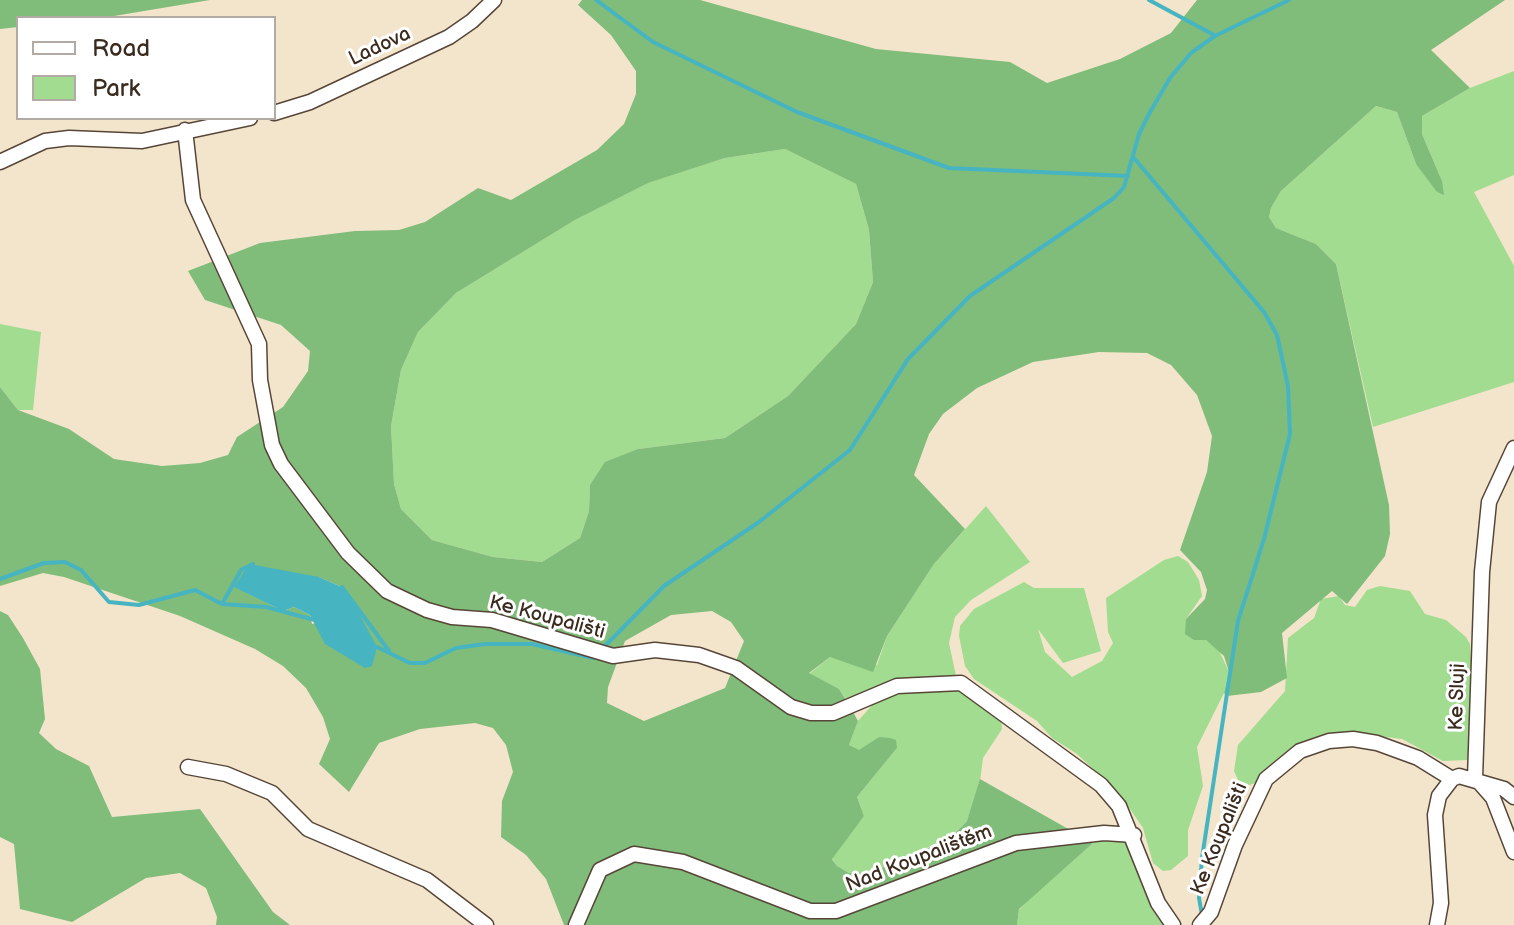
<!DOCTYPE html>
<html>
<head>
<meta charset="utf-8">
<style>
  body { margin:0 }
  #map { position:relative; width:1514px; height:925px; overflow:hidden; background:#f3e5cb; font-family:"Balsamiq Sans",sans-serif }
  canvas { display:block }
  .legend { position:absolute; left:16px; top:16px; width:260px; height:104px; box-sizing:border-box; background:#fff; border:2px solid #b1aaa5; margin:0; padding:10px 14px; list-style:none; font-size:24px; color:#3b2a1e }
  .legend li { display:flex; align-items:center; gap:16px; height:40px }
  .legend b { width:40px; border:2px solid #b1aaa5 }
</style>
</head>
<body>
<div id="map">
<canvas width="1514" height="925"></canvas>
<ul class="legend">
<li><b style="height:10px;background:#fff"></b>Road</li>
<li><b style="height:22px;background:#a1dc90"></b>Park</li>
</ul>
</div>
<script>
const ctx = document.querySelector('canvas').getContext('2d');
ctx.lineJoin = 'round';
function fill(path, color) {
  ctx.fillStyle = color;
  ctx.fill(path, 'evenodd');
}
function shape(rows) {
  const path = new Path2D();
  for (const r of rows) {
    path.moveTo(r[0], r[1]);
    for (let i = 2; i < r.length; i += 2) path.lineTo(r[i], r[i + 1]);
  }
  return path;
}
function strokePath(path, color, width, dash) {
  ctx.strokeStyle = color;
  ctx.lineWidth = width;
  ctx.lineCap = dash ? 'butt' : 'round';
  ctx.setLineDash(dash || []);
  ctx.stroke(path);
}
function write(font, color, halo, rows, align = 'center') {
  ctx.font = font + ' "Balsamiq Sans",sans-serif';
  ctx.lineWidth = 6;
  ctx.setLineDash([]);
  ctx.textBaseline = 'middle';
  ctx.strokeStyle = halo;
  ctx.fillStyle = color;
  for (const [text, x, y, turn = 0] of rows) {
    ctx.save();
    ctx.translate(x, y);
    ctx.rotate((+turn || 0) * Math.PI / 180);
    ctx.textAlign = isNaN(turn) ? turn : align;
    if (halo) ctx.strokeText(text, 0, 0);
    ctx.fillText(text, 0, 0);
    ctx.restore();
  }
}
fill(shape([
  [1514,71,1514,175,1474,192,1514,266,1514,382,1373,427,1336,264,1316,244,1276,228,1269,217,1271,208,1281,191,1376,106,1397,112,1416,164,1442,181,1422,134,1422,116,1470,88],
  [785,149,856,184,869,230,873,282,856,324,788,396,725,438,638,449,590,485,589,511,580,538,542,562,493,557,432,540,401,509,394,484,391,426,401,370,418,332,456,293,575,220,647,183,725,158],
  [0,324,41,332,33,410,18,410,0,387],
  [986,506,1030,562,971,600,955,617,949,643,956,676,917,677,877,687,848,702,839,689,809,674,830,657,877,665,887,636,934,564],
  [1178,556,1188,562,1199,580,1202,596,1186,619,1194,640,1206,640,1218,648,1229,672,1224,693,1197,747,1203,786,1188,830,1188,856,1171,870,1163,871,1153,863,1143,828,1119,793,1077,754,1052,738,1037,721,974,679,965,666,959,636,960,626,974,609,1024,582,1034,588,1084,588,1101,651,1063,663,1038,629,1045,652,1072,677,1102,661,1113,643,1108,632,1106,598,1164,560],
  [1380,586,1410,591,1425,614,1446,620,1466,637,1470,644,1475,722,1471,757,1468,760,1443,761,1402,739,1347,732,1312,738,1299,745,1277,760,1262,781,1249,785,1238,780,1234,771,1238,745,1285,691,1288,638,1314,618,1321,599,1339,596,1345,605,1355,607,1367,590],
  [947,688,970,693,1001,717,1002,729,983,758,979,789,967,821,949,838,872,872,849,873,837,866,832,858,836,849,864,816,857,797,897,748,879,737,859,751,849,745,858,721,874,703,894,695],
  [1104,839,1128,842,1166,925,1017,925,1019,910,1027,901,1093,843]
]), '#a1dc90');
fill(shape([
  [0,0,210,0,102,18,18,18,18,27,0,29],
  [582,0,700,0,876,49,1010,62,1047,83,1120,59,1171,33,1197,0,1505,0,1431,50,1470,88,1422,116,1422,134,1442,181,1444,195,1437,192,1416,164,1397,112,1376,106,1281,191,1271,208,1269,217,1276,228,1316,244,1336,264,1389,505,1390,534,1385,556,1347,604,1332,591,1282,633,1287,678,1261,692,1227,696,1224,693,1229,672,1224,656,1206,640,1194,640,1185,634,1186,619,1205,599,1207,590,1201,572,1180,550,1207,472,1212,436,1197,395,1171,365,1147,353,1099,352,1033,362,977,388,943,414,929,434,914,475,965,529,934,564,887,636,873,672,830,657,809,673,839,689,848,703,858,721,849,745,859,750,879,737,890,738,896,740,897,748,857,797,864,816,832,859,837,866,849,873,872,872,949,839,967,821,980,779,1093,843,1019,909,1017,925,564,925,546,879,526,855,501,837,502,801,513,772,506,745,493,728,475,723,420,729,379,743,349,792,319,764,330,739,323,717,306,688,283,666,255,649,180,616,64,577,43,573,0,586,0,387,18,410,69,429,114,459,162,466,200,463,228,455,237,437,283,407,308,371,310,351,281,325,205,300,188,271,260,243,355,231,399,230,425,222,478,188,511,200,597,150,624,124,636,94,636,71,611,35,578,5],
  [785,149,856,184,869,230,873,282,856,324,788,396,725,438,638,449,605,462,590,485,589,511,580,538,542,562,493,557,432,540,401,509,394,484,391,426,401,370,418,332,456,293,575,220,648,183,725,158],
  [319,577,346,589,357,613,312,624,310,615,294,607,283,611,235,587],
  [712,611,731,622,744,641,725,688,644,721,607,703,608,687,625,641,671,615],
  [0,611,8,615,23,638,40,669,45,719,39,733,56,749,89,766,112,817,200,809,273,912,290,925,216,925,217,917,206,888,180,873,146,878,72,922,20,909,14,844,0,837]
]), '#80bc7a');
fill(shape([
  [249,564,319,577,346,589,377,647,372,666,365,668,325,644,310,615,294,607,283,611,234,587]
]), '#46b4c1');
strokePath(shape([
  [596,0,653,42,797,112,949,168,1128,176],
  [1149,0,1214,35],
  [1134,158,1264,312,1277,335,1288,386,1290,434,1264,539,1238,621,1202,858,1199,898,1202,915],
  [0,579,44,563,65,562,81,570,109,602,139,605,195,590,222,604,266,607,315,620],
  [342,587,389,651],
  [222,604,241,570,253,564],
  [375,646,410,663,425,663,456,648,485,644,532,644,593,658,595,655],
  [602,649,664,586,759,522,850,450,908,359,970,296,1114,198,1124,187,1139,134,1150,112,1170,78,1191,53,1215,36,1289,0]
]), '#46b4c1', 4);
const street = shape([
  [274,113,310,102,449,37,472,21,494,0],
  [185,130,193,200,259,344,260,380,272,445,281,464,348,553,387,591,427,610,452,617,492,620,613,656,655,650,699,655,736,668,791,707,811,713,833,713,897,686,961,683,1101,785,1119,806,1158,903,1173,925],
  [0,162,45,141,69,138,142,141,250,118],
  [188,767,226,774,272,793,308,829,427,880,486,925],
  [1475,778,1482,572,1489,502,1514,448],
  [1479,782,1493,798,1514,852],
  [576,925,600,870,634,854,683,862,810,911,836,911,1016,843,1104,833,1134,835],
  [1200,925,1211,912,1235,845,1266,779,1300,751,1329,741,1353,739,1377,743,1418,758,1452,779],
  [1437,925,1441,903,1435,815,1439,796,1452,779,1459,776,1504,789,1514,797]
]);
strokePath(street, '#574638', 17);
strokePath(street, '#fff', 14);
write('20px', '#3b2a1e', '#fff', [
  ["Ladova",380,47,-25],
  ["Ke Koupališti",547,618,15],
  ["Ke Sluji",1458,697,-88],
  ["Ke Koupališti",1220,839,-68],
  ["Nad Koupalištěm",919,859,-21]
]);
</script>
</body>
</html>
